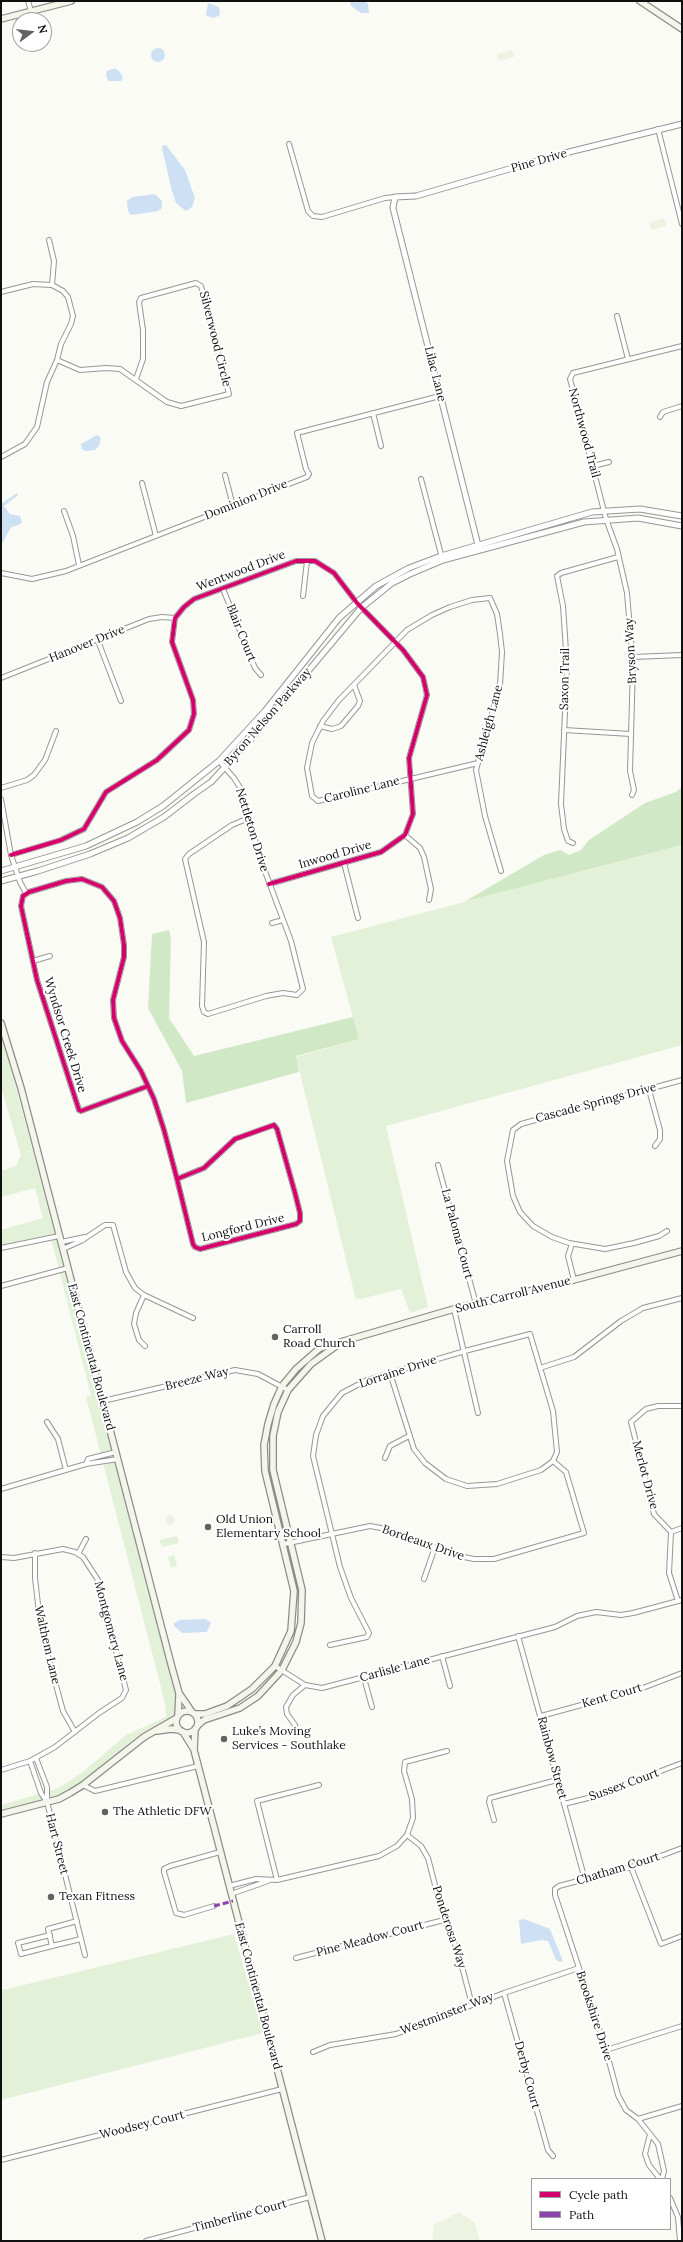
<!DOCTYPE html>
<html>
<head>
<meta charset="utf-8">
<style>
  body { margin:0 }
  #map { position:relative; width:683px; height:2242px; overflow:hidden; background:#fbfbf6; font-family:Lora,serif }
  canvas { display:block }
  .frame { position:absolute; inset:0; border:2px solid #101010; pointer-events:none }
  .legend { position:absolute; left:531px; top:2178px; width:140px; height:52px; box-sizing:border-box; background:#fff; border:1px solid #9f9f9f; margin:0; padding:5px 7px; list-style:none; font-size:12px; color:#101010 }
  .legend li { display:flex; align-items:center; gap:8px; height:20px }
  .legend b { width:20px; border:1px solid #9f9f9f }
  .north { position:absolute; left:12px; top:12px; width:40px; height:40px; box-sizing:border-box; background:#fff; border:1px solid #9f9f9f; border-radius:50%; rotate:75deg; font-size:11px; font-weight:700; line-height:16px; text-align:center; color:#101010 }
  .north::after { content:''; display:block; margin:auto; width:14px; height:18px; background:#626260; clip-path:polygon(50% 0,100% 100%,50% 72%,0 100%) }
</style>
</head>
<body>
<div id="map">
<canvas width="683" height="2242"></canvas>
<div class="frame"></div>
<ul class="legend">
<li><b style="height:5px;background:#d6006c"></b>Cycle path</li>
<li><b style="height:5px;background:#8e44ad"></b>Path</li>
</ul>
<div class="north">N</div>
</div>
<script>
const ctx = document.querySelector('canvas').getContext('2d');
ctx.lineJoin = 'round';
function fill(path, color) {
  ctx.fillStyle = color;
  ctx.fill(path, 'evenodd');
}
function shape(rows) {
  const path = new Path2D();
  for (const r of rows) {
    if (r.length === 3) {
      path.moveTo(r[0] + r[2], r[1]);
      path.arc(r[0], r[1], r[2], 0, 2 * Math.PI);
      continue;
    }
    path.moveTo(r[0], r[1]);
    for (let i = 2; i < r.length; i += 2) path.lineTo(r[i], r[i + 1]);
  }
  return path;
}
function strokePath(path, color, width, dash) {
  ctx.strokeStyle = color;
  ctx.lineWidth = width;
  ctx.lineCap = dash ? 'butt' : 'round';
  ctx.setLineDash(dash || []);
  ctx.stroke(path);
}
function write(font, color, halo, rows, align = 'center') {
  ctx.font = font + ' Lora,serif';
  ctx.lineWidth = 4;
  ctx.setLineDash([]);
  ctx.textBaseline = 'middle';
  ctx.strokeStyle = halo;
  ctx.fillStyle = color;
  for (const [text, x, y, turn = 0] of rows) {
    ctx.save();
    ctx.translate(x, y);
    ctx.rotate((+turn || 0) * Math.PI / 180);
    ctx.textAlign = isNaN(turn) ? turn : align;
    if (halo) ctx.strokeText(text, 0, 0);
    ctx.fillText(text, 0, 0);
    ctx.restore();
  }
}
fill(shape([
  [682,845,682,1045,386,1126,428,1307,410,1313,401,1289,356,1300,296,1057,359,1039,331,937],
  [1,1031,178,1700,175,1716,168,1722,140,1734,74,1788,59,1796,1,1811,1,1805,59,1788,83,1772,126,1735,166,1717,165,1703,86,1397,91,1395,50,1235,1,1245,1,1230,43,1218,35,1188,1,1197,1,1171,16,1166,21,1155,1,1087],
  [177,1536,179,1543,162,1547,159,1540],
  [174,1555,177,1566,171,1568,168,1557],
  [234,1934,263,2033,1,2100,1,1986,3,1990]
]), '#e2f1d7');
fill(shape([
  [682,787,682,845,464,902,544,855,560,850,569,855,581,850,589,840,645,803,676,792],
  [169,930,171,939,169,1018,194,1056,353,1017,359,1039,296,1056,299,1072,186,1103,182,1071,148,1008,152,934]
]), '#d1e8c6');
fill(shape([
  [512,50,514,57,499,61,497,54],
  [664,218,666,226,651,230,649,223],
  [170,1520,4.5],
  [459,2212,475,2223,480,2241,432,2241,434,2225]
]), '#ecf4e1');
fill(shape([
  [350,1,365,1,368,4,369,13,361,13,351,6],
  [208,3,219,7,220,15,214,18,207,16,206,14],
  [158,55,7],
  [115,68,120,72,123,78,121,81,108,81,106,75,107,71],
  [166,145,185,170,195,198,192,207,186,211,176,203,172,191,162,149,162,146],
  [155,194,162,201,162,208,158,211,131,215,128,211,127,201,132,197],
  [97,435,101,438,99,446,95,450,85,451,82,449,81,444],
  [17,493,18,495,4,506,10,514,20,516,22,522,19,525,11,527,1,546,1,504],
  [206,1619,211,1623,207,1632,182,1633,174,1626,174,1623,180,1620],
  [524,1919,550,1929,563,1961,560,1962,556,1960,548,1941,541,1940,521,1944,519,1920]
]), '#cee0f4');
const minor = shape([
  [28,1,31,11],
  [658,129,682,224],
  [289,144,308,211,313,216,322,217,385,198,395,197],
  [49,240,54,261,52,285],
  [1,292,33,284,52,285,63,291,68,297,73,316,71,324,61,344,57,360,47,382,37,427,25,444,1,457],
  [617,316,628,359],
  [57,360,80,370,106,368,120,369,167,402,181,406,229,394,201,286,196,283,141,298,139,302,143,330,143,359,136,379],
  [373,413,381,446],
  [660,417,663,412,682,406],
  [593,466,609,462],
  [225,475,233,506],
  [421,479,442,558],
  [142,483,156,536],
  [64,511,73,536,79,565],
  [1,573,32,579,66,571,307,477,309,474,306,469,297,433,440,396],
  [223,589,255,668,261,675],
  [303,596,307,561],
  [98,641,121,701],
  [633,657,682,655],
  [1,678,149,619,162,617,175,618],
  [320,726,332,729,341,726,358,706,360,701,354,685],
  [564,730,631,734],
  [219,761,234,778,241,789,244,799,260,858,291,941,303,989,297,995,283,993,266,996,208,1014,204,1012,202,1006,204,942,185,859,189,854,232,825,249,818],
  [478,763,318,801,312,796,307,768,312,743,323,721,339,700,407,630,432,615,450,607,472,600,490,598,497,614,500,634,502,652,500,685,476,770,485,816,501,871],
  [1,788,27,780,34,775,45,760,56,731],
  [632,795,634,790,630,771,633,665,627,593,617,549,606,519,570,379,573,373,682,346],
  [1,799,11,855,20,882,26,893],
  [405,835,420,848,424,857,431,889,429,900],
  [573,843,568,841,564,829,561,804,567,666,563,606,557,576,561,573,618,557],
  [11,855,61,840,84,829,106,792,157,760,189,730,194,714,193,700,172,642,175,618,184,607,194,599,296,561,315,561,334,573,357,603,403,650,423,677,427,695,409,758,413,814,405,835,381,852,269,884],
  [344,863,358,918],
  [272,923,283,920],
  [33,961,50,956],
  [148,1086,81,1111,79,1110,37,980,21,906,23,896,29,892,66,881,82,879,102,887,114,901,120,918,124,945,124,957,113,1000,114,1018,122,1041,141,1071,148,1086,154,1099,164,1130,177,1179,193,1244,195,1247,200,1249,296,1224,300,1221,300,1213,295,1193,277,1129,274,1125,235,1139,204,1168,177,1179],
  [649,1090,660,1130,660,1139,655,1146],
  [438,1165,476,1304],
  [667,1231,659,1236,634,1243,605,1249,569,1243,552,1237,533,1226,520,1212,513,1196,507,1161,513,1130,521,1124,682,1080],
  [61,1242,85,1237],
  [572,1244,568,1256,574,1280],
  [1,1248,59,1236],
  [63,1249,81,1241,105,1225,113,1225,126,1272,135,1288,144,1295,193,1318],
  [1,1286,68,1268],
  [144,1295,136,1313,134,1324,139,1340,145,1346],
  [454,1309,478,1413],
  [540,1368,574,1357,621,1321,643,1308,682,1298],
  [103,1401,235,1370,258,1374,288,1390],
  [47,1422,58,1439,66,1470],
  [385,1458,390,1446,409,1436],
  [86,1464,88,1459,116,1452],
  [1,1489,86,1464,118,1459],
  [671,1532,682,1528],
  [284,1544,370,1526,386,1529,459,1556,474,1559,494,1559,584,1533,566,1472,553,1461],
  [35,1553,35,1578,41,1630,63,1711,75,1732],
  [78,1554,86,1539],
  [1,1557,14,1558,63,1549,75,1552,83,1557,98,1580,126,1690,122,1698,99,1713,55,1747,30,1761,1,1770],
  [424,1579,435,1547],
  [678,1601,669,1573,671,1532,654,1514,631,1422,646,1409,658,1406,682,1406],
  [518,1636,585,1880],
  [330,1645,367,1637,369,1633,351,1598,340,1567,313,1456,316,1435,323,1416,342,1393,367,1380,390,1373,465,1351,530,1334,553,1411,557,1452,553,1461,541,1470,497,1484,467,1486,446,1479,425,1463,414,1449,390,1373],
  [442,1656,450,1686],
  [275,1666,305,1685,322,1688,555,1627,577,1616,596,1612,621,1615,633,1613,682,1600],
  [364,1678,372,1707],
  [541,1716,640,1689,682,1673],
  [295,1725,287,1714,286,1707,293,1695,305,1685],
  [36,1758,47,1787,47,1802,85,1955],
  [30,1761,41,1793,47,1802],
  [83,1785,95,1791,198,1766],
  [564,1804,592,1797,682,1763],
  [494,1820,489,1802,490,1798,557,1780],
  [407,1835,421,1846,428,1858,444,1920,458,1951,472,2005],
  [631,1867,661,1944,682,1936],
  [277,1880,257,1801,319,1785],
  [229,1886,256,1879,277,1880,379,1856,397,1846,407,1835,413,1818,412,1799,404,1771,405,1762,447,1751],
  [231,1894,268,1881],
  [214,1906,184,1915,176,1913,164,1872,164,1869,170,1866,220,1852],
  [77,1921,48,1929,52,1946,81,1939],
  [50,1935,18,1943,21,1954,52,1946],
  [296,1958,444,1920],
  [504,1993,548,2150,553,2156],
  [606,2050,682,2026],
  [313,2052,330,2045,396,2034,504,1993,579,1968],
  [638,2119,682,2106],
  [650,2134,645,2154,649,2165,660,2179],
  [1,2160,282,2089],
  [662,2179,664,2171,658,2144,638,2119,626,2110,618,2095,606,2050,555,1895,555,1889,559,1886,631,1867,682,1848],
  [670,2198,678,2217,680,2241],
  [146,2241,310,2197]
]);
const tertiary = shape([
  [479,549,393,208,395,197,416,196,561,154,682,124],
  [1,871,86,846,137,822,163,806,219,761,265,711,339,618,376,586,409,568,441,556,592,512,640,509,682,516],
  [1,881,38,871,90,854,128,838,164,817,194,794,211,782,252,738,361,608,392,583,410,574,443,560,584,522,638,518,682,526]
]);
const secondary = shape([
  [640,1,682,29],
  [1,19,71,1],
  [1,1023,21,1088,171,1664,179,1693,192,1712],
  [187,1722,11],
  [195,1714,205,1714,227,1706,252,1689,275,1666,291,1631,294,1591,265,1471,264,1445,268,1424,274,1404,282,1386,296,1369,320,1348,344,1341,454,1309,555,1285,682,1251],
  [178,1715,179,1695],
  [197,1726,204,1720,240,1708,258,1696,282,1670,296,1642,301,1623,302,1590,273,1470,273,1436,278,1412,288,1390,311,1364,336,1346],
  [195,1729,194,1750,322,2241],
  [157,1731,171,1729,180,1730],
  [183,1732,193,1748],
  [1,1814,59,1799,70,1793,83,1785,144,1737,177,1718]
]);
strokePath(minor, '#969694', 6);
strokePath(tertiary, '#969694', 7);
strokePath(secondary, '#8c8c8a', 8);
strokePath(minor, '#fefefe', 4);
strokePath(tertiary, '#fefefe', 5);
strokePath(secondary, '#f4f5eb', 5.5);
strokePath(shape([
  [214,1906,233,1901]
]), '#8e44ad', 3, [6, 3]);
strokePath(shape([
  [11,855,61,840,84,829,106,792,157,760,189,730,194,714,193,700,172,642,175,618,184,607,194,599,296,561,315,561,334,573,357,603,403,650,423,677,427,695,409,758,413,814,405,835,381,852,269,884],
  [148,1086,81,1111,79,1110,37,980,21,906,23,896,29,892,66,881,82,879,102,887,114,901,120,918,124,945,124,957,113,1000,114,1018,122,1041,141,1071,148,1086,154,1099,164,1130,177,1179,193,1244,195,1247,200,1249,296,1224,300,1221,300,1213,295,1193,277,1129,274,1125,235,1139,204,1168,177,1179]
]), '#d6006c', 4);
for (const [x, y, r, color] of [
  [275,1337,4,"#626260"],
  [208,1527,4,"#626260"],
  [224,1739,4,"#626260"],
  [105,1812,4,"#626260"],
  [51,1897,4,"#626260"]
]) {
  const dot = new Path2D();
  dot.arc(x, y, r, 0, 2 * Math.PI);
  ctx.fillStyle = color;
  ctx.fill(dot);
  strokePath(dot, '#fff', 1.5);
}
write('12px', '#101010', '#fff', [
  ["Pine Drive",539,161,-16],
  ["Silverwood Circle",215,339,76],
  ["Lilac Lane",435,374,76],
  ["Northwood Trail",584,433,75],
  ["Dominion Drive",246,500,-22],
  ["Wentwood Drive",241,571,-21],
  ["Blair Court",241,633,68],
  ["Hanover Drive",87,644,-22],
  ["Bryson Way",631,651,-93],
  ["Saxon Trail",565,679,-89],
  ["Byron Nelson Parkway",268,717,-49],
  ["Ashleigh Lane",489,723,-75],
  ["Caroline Lane",362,790,-14],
  ["Nettleton Drive",252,830,73],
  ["Inwood Drive",335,855,-16],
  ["Wyndsor Creek Drive",65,1035,73],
  ["Cascade Springs Drive",596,1103,-15],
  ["Longford Drive",243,1228,-14],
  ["La Paloma Court",457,1234,75],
  ["South Carroll Avenue",513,1295,-14],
  ["East Continental Boulevard",91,1357,75],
  ["Lorraine Drive",398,1372,-18],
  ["Breeze Way",197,1379,-14],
  ["Merlot Drive",645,1475,75],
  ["Bordeaux Drive",423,1543,19],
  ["Montgomery Lane",111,1631,75],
  ["Walthem Lane",47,1645,77],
  ["Carlisle Lane",395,1669,-15],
  ["Kent Court",612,1696,-16],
  ["Rainbow Street",552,1758,75],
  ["Sussex Court",624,1785,-20],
  ["Hart Street",57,1844,76],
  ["Chatham Court",618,1869,-17],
  ["Ponderosa Way",449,1927,72],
  ["Pine Meadow Court",370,1939,-15],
  ["East Continental Boulevard",258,1996,75],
  ["Westminster Way",447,2014,-21],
  ["Brookshire Drive",594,2016,72],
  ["Derby Court",527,2075,75],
  ["Woodsey Court",142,2125,-14],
  ["Timberline Court",240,2216,-15]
]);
write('12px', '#101010', '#fff', [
  ["Carroll",283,1330],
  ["Road Church",283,1344],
  ["Old Union",216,1520],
  ["Elementary School",216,1534],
  ["Luke’s Moving",232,1732],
  ["Services - Southlake",232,1746],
  ["The Athletic DFW",113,1812],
  ["Texan Fitness",59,1897]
], 'left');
</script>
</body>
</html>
